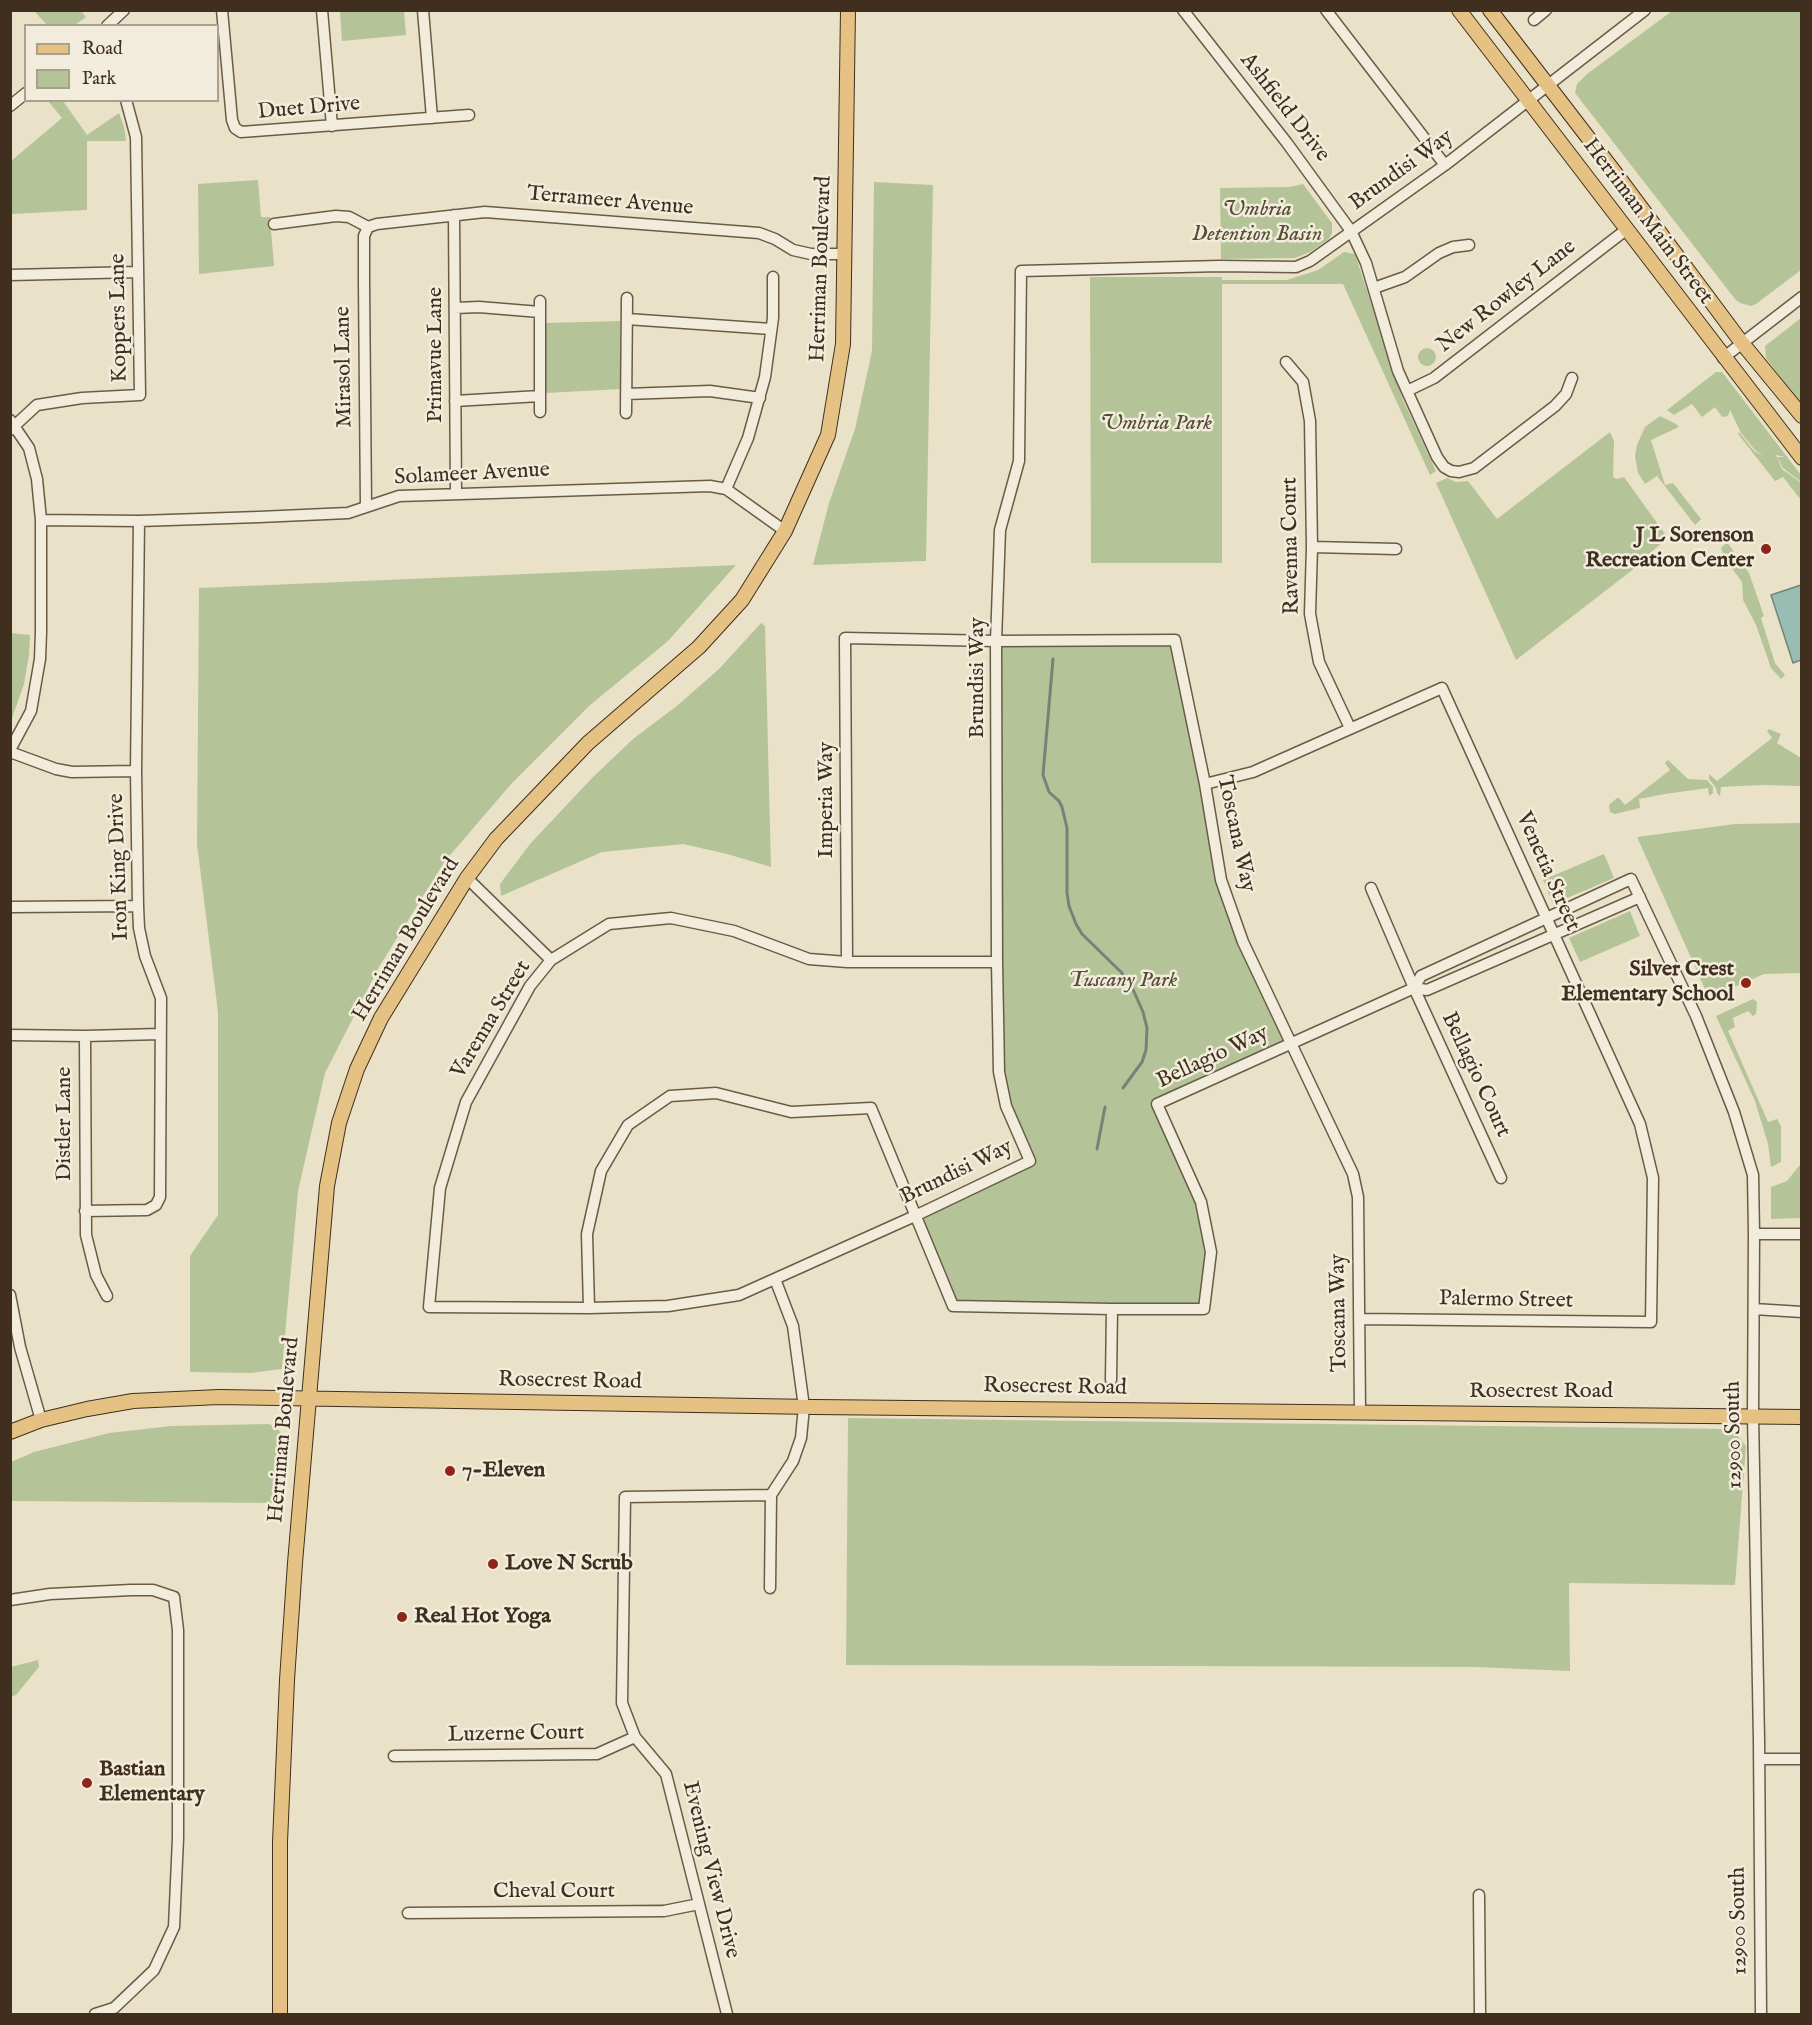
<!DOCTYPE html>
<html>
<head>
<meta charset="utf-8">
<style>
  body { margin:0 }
  #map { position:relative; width:1812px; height:2025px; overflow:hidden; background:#eae2c8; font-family:"IM FELL English",serif }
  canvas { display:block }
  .frame { position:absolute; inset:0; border:12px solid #402e1e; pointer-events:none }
  .legend { position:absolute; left:24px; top:24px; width:195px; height:78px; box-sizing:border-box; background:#f1ecdb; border:2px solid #aaa08f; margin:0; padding:8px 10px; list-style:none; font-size:18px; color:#402e1e }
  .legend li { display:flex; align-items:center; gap:12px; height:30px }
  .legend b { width:30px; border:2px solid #aaa08f }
</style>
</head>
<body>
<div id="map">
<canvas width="1812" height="2025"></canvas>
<div class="frame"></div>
<ul class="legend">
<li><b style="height:8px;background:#e5c184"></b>Road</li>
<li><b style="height:16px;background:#b5c498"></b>Park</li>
</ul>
</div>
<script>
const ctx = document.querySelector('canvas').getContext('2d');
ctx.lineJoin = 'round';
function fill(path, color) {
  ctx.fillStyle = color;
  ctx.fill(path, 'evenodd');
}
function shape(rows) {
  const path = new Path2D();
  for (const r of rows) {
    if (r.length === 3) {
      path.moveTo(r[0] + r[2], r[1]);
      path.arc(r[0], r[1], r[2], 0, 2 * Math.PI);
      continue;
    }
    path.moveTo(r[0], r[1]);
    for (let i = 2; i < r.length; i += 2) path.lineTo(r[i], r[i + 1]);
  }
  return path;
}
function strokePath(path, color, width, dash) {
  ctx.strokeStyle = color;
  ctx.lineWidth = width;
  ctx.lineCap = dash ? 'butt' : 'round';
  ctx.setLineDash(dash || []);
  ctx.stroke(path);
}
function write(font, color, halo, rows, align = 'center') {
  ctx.font = font + ' "IM FELL English",serif';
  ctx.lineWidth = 5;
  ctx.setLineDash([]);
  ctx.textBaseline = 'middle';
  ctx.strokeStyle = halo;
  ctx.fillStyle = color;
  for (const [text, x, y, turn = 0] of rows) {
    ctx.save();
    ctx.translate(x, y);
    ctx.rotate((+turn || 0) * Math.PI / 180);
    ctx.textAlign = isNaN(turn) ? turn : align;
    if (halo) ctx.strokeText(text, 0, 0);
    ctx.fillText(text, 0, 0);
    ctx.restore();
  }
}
fill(shape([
  [34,11,81,11,86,17,75,25,47,25],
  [340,11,404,11,406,35,342,41],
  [1672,11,1801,11,1801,270,1756,304,1751,306,1740,303,1735,299,1575,93,1577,84,1587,74],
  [48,101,63,101,87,135,119,113,124,127,126,141,87,141,87,210,11,214,11,161,62,118],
  [258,180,261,217,270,217,274,266,199,274,198,184],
  [874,182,933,185,926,561,813,565,829,503,855,429,872,351],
  [1303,184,1332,223,1332,233,1329,239,1310,252,1295,258,1221,259,1220,188,1290,187],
  [1344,252,1355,254,1403,400,1436,471,1430,475,1343,284,1222,284,1222,563,1091,563,1090,277,1222,277,1222,280,1287,280,1318,270],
  [1801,318,1801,405,1766,358,1765,346],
  [620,321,620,389,546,393,546,323],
  [1427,357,9],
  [1716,372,1722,372,1801,475,1801,482,1783,468,1777,457,1785,457,1776,455,1782,469,1801,483,1801,500,1783,477,1775,481,1738,434,1739,432,1754,451,1763,456,1755,450,1741,433,1730,410,1728,416,1722,417,1715,407,1702,417,1692,404,1674,415,1667,410],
  [1660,416,1676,424,1679,427,1651,440,1665,485,1673,483,1701,519,1695,525,1657,476,1645,484,1638,473,1635,456,1637,445,1645,427],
  [1610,432,1614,441,1613,477,1617,479,1624,477,1665,534,1664,541,1649,554,1644,561,1516,660,1436,483,1447,478,1456,482,1468,481,1497,519],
  [1727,542,1749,573,1764,616,1761,618,1775,663,1785,675,1781,679,1771,668,1756,625,1743,600,1742,582,1725,559,1721,548],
  [736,565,668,641,589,706,512,783,445,861,379,967,325,1073,298,1191,282,1369,250,1373,190,1372,190,1256,218,1215,218,1012,197,844,199,588],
  [761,623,765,626,771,867,727,854,683,844,602,852,501,896,500,884,530,844,592,778,633,739,678,705,719,669],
  [11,633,30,635,29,655,24,684,11,721],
  [1175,640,1221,880,1291,1044,1157,1105,1201,1202,1211,1252,1204,1309,953,1306,917,1215,1030,1161,999,1072,996,641],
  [1769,729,1781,734,1777,743,1801,758,1801,786,1764,785,1721,787,1720,796,1717,793,1716,788,1709,779,1709,774,1717,781,1772,738,1767,731],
  [1668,760,1688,779,1707,780,1713,787,1713,793,1709,796,1708,788,1665,794,1639,799,1640,808,1615,814,1610,812,1609,805,1617,798,1619,798,1625,805,1670,770,1665,763],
  [1801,823,1801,973,1764,974,1709,998,1637,837,1735,824],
  [1604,854,1614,878,1553,904,1543,880],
  [1630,911,1640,936,1580,962,1569,938],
  [1753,999,1757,1002,1756,1014,1753,1016,1748,1011,1733,1018,1735,1027,1728,1031,1768,1122,1777,1119,1781,1126,1781,1162,1771,1167,1768,1144,1755,1101,1716,1016],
  [1799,1166,1801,1166,1801,1218,1771,1219,1771,1187,1787,1181],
  [848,1418,1732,1429,1746,1446,1735,1585,1569,1583,1570,1671,1475,1667,846,1665],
  [269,1424,278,1429,282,1436,278,1503,11,1501,11,1462,34,1452,109,1433,171,1426],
  [38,1660,39,1667,16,1695,11,1697,11,1667]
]), '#b5c498');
const water = shape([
  [1801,585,1801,660,1793,663,1771,595,1801,585]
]);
fill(water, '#98beb3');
strokePath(water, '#758477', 1.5);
strokePath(shape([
  [1053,659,1043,775,1049,792,1059,801,1062,807,1067,828,1067,893,1069,906,1076,924,1082,934,1121,972,1131,985,1143,1012,1147,1028,1146,1050,1142,1062,1123,1088],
  [1097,1149,1105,1107]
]), '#758477', 3);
const minor = shape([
  [222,10,232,120,235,128,241,132,469,115],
  [322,10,332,126],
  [423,10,432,118],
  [1183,10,1287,143,1351,231,1366,263,1398,371,1437,457,1444,467,1451,471,1459,472,1474,468,1555,406,1566,394,1572,378],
  [1326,10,1445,165],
  [1534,20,1546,10],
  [107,26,124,10],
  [10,106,26,93],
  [454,215,456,494],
  [274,224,336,216,349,217,368,227],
  [368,227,377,224,485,212,759,233,775,239,793,250,811,254,845,254],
  [10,275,138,272],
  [1374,288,1405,277,1439,253,1453,247,1469,245],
  [540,301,540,412],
  [455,308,479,307,540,312],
  [627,319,771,329],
  [1723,358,1802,297],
  [1286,362,1303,382,1310,421,1312,547,1310,614,1319,662,1350,728],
  [1407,391,1434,378,1627,229],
  [626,394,710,391,760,398],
  [455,401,540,396],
  [626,413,627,298],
  [10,420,29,448,37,479,41,520,41,632,40,659,31,711,10,750],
  [10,430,37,405,82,398,140,395,136,137,126,100],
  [726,489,748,438,765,377,773,318,773,277],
  [366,507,364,283,364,236,368,227],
  [41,520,139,521,259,517,348,513,399,496,710,486,726,489,785,531],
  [1312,547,1396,549],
  [10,752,56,769,72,772,136,771],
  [1205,784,1253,772,1442,688,1640,1124,1653,1178,1651,1322,1360,1319],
  [467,878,551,960],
  [1371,888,1414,988,1501,1178],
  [10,907,138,906],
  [847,962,845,638,996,641,1175,640,1205,784,1221,880,1243,942,1353,1174,1358,1197,1360,1412],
  [997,962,847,962,809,959,734,931,671,918,609,924,551,960,530,986,466,1102,440,1188,429,1307,589,1308,668,1306,739,1295,917,1215,1030,1161,1006,1106,999,1072,997,962,996,641,1000,530,1019,461,1021,271,1220,266,1296,267,1310,261,1445,165,1645,10],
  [1414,988,1421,976,1631,879,1696,1016,1734,1112,1753,1175,1754,1234,1753,1415,1759,1740,1761,2014],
  [10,1035,85,1036,160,1034],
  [85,1036,86,1235,96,1275,107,1296],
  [85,1211,147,1210,156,1205,160,1197,161,998,145,956,139,928,138,906,136,771,139,521],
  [1754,1234,1802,1234],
  [10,1295,20,1347,41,1420],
  [589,1308,587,1234,601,1171,628,1125,670,1096,716,1093,791,1112,871,1108,953,1306,1112,1309,1204,1309,1211,1252,1201,1202,1157,1104,1414,988,1427,990,1640,897],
  [1754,1309,1802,1312],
  [1111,1380,1112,1309],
  [771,1495,793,1461,801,1438,804,1407,793,1326,775,1279],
  [770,1588,771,1495],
  [10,1600,50,1594,131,1590,153,1590,174,1597,178,1630,178,1838,174,1927,154,1970,114,2008,95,2014],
  [394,1756,597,1754,635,1737],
  [1759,1759,1802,1759],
  [1479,1895,1480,2014],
  [408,1913,664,1911,699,1904],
  [727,2014,666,1774,635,1737,622,1703,625,1497,771,1495]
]);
const major = shape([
  [1459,10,1802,458],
  [1490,10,1613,170,1742,343,1802,416],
  [10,1432,41,1420,87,1409,133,1401,219,1397,814,1407,1802,1417],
  [280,2014,280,1842,287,1680,295,1563,327,1186,339,1123,357,1069,381,1018,467,878,496,839,588,743,699,647,742,600,785,531,828,435,843,344,848,10]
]);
strokePath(minor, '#6a5b48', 13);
strokePath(major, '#402e1e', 16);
strokePath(minor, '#f1ecdb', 10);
strokePath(major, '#e5c184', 14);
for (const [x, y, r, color] of [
  [1766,549,6,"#8f2418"],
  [1746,983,6,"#8f2418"],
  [450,1471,6,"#8f2418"],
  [493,1564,6,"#8f2418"],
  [402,1617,6,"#8f2418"],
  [87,1783,6,"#8f2418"]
]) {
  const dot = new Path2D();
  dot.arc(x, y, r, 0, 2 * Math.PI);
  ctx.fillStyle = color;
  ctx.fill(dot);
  strokePath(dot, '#f1ecdb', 2);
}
write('22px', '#402e1e', '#f1ecdb', [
  ["Ashfield Drive",1284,108,52],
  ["Duet Drive",309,109,-5],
  ["Brundisi Way",1402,171,-36],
  ["Terrameer Avenue",610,202,5],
  ["Herriman Main Street",1647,222,53],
  ["Herriman Boulevard",822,269,-88],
  ["New Rowley Lane",1507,297,-38],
  ["Koppers Lane",120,318,-91],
  ["Primavue Lane",436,355,-90],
  ["Mirasol Lane",345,367,-91],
  ["Solameer Avenue",472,475,-3],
  ["Ravenna Court",1292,546,-91],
  ["Brundisi Way",978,678,-90],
  ["Imperia Way",827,800,-90],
  ["Toscana Way",1235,834,78],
  ["Iron King Drive",120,867,-92],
  ["Venetia Street",1547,872,66],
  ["Herriman Boulevard",407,940,-59],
  ["Varenna Street",492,1020,-59],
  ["Bellagio Way",1213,1058,-25],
  ["Bellagio Court",1475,1075,65],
  ["Distler Lane",65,1124,-90],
  ["Brundisi Way",957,1173,-26],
  ["Palermo Street",1506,1301,1],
  ["Toscana Way",1340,1313,-91],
  ["Rosecrest Road",570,1382,1],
  ["Rosecrest Road",1055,1388,1],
  ["Rosecrest Road",1541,1392],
  ["Herriman Boulevard",285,1430,-85],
  ["12900 South",1735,1435,-91],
  ["Luzerne Court",516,1735,-1],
  ["Evening View Drive",710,1870,76],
  ["Cheval Court",554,1892],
  ["12900 South",1740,1921,-91]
]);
write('italic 22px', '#574c36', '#f1ecdb', [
  ["Umbria",1257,210],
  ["Detention Basin",1257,235],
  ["Umbria Park",1156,424],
  ["Tuscany Park",1123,981]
]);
write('bold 22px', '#402e1e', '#f1ecdb', [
  ["J L Sorenson",1754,536,"right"],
  ["Recreation Center",1754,561,"right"],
  ["Silver Crest",1734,970,"right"],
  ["Elementary School",1734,995,"right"],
  ["7-Eleven",462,1471],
  ["Love N Scrub",505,1564],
  ["Real Hot Yoga",414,1617],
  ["Bastian",99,1770],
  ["Elementary",99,1795]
], 'left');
</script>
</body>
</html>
